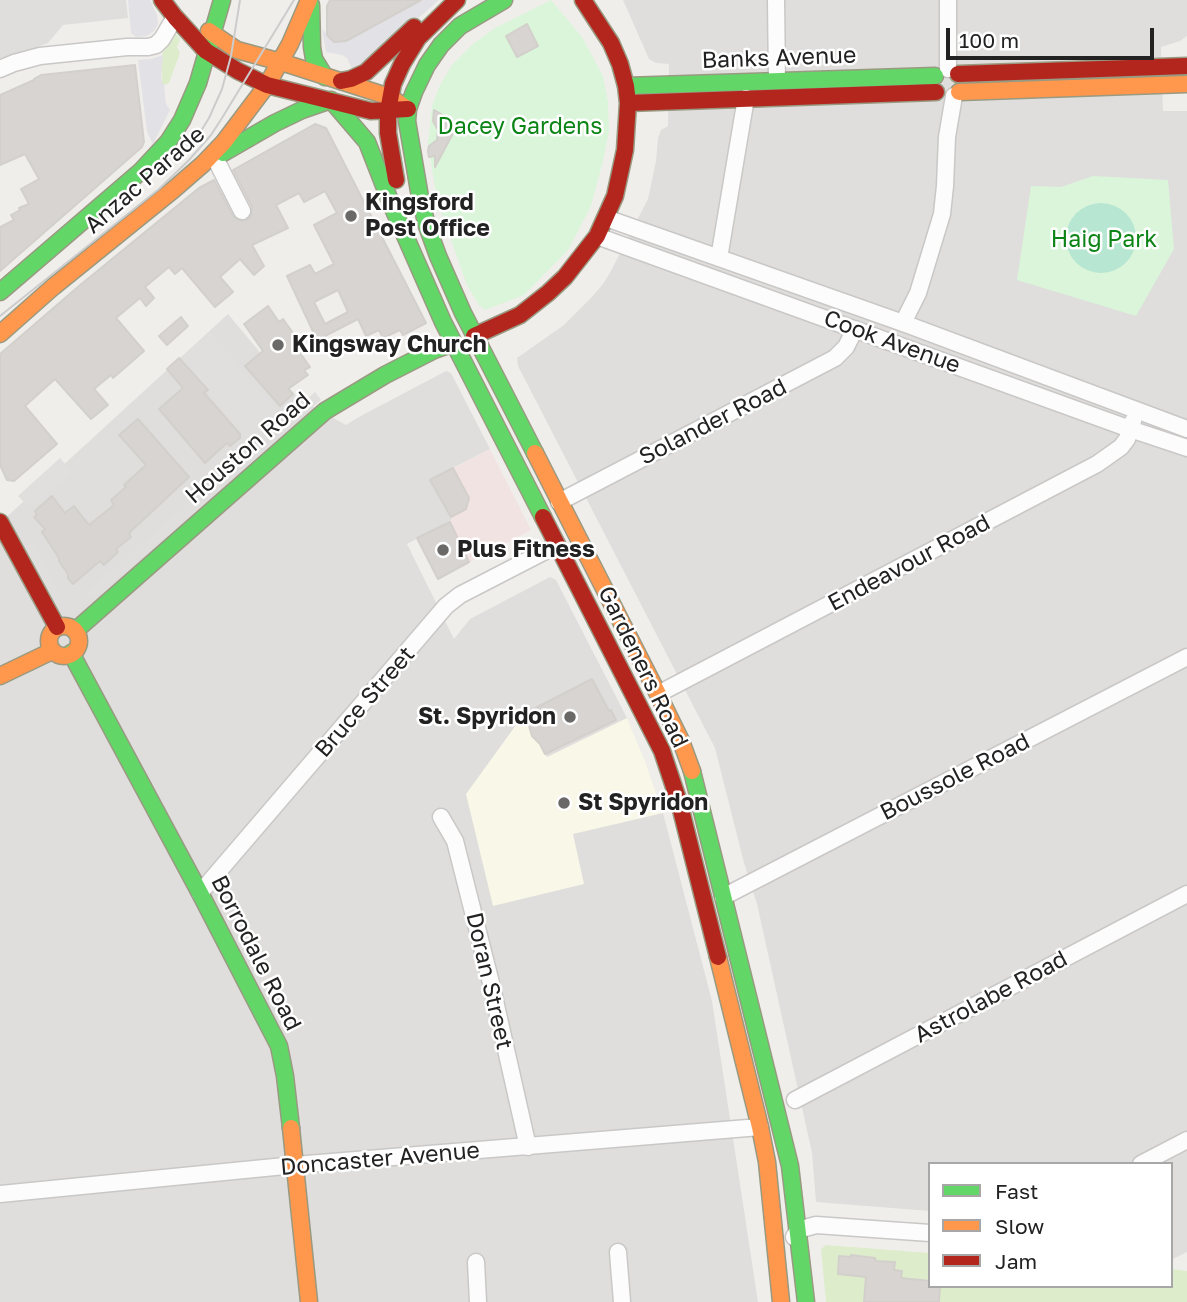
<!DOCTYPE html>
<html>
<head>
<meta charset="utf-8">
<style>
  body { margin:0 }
  #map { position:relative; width:1187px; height:1302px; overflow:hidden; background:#f0eeeb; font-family:"Golos Text",sans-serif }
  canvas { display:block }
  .legend { position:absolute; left:928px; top:1162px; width:245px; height:126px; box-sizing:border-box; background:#fff; border:2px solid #a7a7a7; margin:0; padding:9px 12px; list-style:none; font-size:21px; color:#222 }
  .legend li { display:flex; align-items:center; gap:14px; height:35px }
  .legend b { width:35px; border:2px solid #a7a7a7 }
  .scale { position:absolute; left:946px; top:28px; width:208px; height:32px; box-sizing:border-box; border:4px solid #222; border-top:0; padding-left:9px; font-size:21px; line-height:24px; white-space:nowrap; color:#222; -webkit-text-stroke:5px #fff; paint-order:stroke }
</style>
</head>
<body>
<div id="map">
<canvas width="1187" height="1302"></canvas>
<ul class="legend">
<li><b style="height:9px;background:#63d668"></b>Fast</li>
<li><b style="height:9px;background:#ff974d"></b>Slow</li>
<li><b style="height:9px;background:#b3261e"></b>Jam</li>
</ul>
<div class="scale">100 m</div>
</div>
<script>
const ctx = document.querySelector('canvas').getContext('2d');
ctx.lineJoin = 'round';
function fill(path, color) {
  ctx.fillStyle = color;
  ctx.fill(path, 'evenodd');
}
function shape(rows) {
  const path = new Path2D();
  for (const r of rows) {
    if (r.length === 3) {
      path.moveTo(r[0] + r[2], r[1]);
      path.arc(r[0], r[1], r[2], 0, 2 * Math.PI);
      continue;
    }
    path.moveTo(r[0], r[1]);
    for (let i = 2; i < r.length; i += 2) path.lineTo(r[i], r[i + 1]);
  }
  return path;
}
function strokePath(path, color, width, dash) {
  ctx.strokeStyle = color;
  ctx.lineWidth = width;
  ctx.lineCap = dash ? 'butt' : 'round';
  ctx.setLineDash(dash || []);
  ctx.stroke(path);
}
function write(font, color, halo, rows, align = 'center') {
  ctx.font = font + ' "Golos Text",sans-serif';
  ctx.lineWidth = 5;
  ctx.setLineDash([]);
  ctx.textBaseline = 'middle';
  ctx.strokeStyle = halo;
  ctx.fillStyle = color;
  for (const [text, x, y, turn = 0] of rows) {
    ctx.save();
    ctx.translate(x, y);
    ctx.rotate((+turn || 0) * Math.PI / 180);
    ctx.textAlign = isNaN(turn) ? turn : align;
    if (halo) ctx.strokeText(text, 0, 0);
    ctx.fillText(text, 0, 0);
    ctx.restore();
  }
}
fill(shape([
  [0,0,126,0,128,18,63,25,48,43,0,62],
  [623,0,1187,0,1187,36,1180,41,1161,47,1163,111,1187,111,1187,1252,1171,1260,1171,1164,930,1164,930,1211,816,1202,812,1153,757,904,744,863,715,748,518,366,517,358,564,325,591,298,603,284,611,271,648,199,656,161,658,138,661,130,668,126,669,64,656,63,649,59],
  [228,314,298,398,346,425,357,418,446,371,451,373,490,449,431,479,452,520,407,544,454,639,470,619,550,577,556,580,627,718,645,761,663,813,712,1001,758,1302,0,1302,0,523]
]), '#dfdedc');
fill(shape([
  [490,449,531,530,438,579,417,538,452,520,431,480]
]), '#f1e3e1');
fill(shape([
  [524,714,529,726,532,736,538,741,538,744,540,744,547,757,627,718,645,761,663,813,573,834,584,884,493,906,466,794]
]), '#f8f7e8');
fill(shape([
  [175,33,180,39,177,47,180,53,169,83,164,85,162,83,161,63,163,52],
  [826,1245,930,1253,930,1286,1171,1286,1171,1269,1187,1271,1187,1302,826,1302,821,1249]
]), '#ddeccb');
fill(shape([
  [551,0,582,37,603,76,608,102,609,131,604,157,591,206,568,250,524,295,485,310,479,305,467,285,437,200,428,144,432,106,439,87,452,65,473,44,495,28],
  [1093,176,1168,180,1174,249,1136,316,1017,280,1031,186,1061,187]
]), '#daf5da');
fill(shape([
  [1101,238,35]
]), '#b7e6d2');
fill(shape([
  [211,332,281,415,249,442,179,359],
  [315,392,321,400,283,432,278,425],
  [264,436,270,446,91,601,85,593],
  [60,458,72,472,31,509,18,496],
  [32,542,62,596,55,603,25,547]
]), '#e0dfde');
fill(shape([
  [128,0,150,0,157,15,158,24,154,31,147,36,136,37,131,33],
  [421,0,439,0,385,47,352,69,347,58,342,55,326,52,322,29,334,42,346,41],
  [163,55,161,75,162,82,164,85,166,104,170,110,153,144,147,132,138,60,151,59]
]), '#e2e1e5');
const building = shape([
  [330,0,421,0,346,41,334,42,327,35,327,6,330,0],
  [527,24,538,46,517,57,506,36,527,24],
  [135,65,144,142,142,147,0,271,0,227,14,220,11,215,20,210,19,208,29,204,21,189,39,179,25,154,0,165,0,95,34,80,34,79,41,75,135,65],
  [434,110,443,115,448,123,450,130,458,124,435,167,435,156,429,157,428,151,429,146,437,140,438,130,433,121,434,110],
  [315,124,326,128,426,323,403,335,400,330,383,338,379,330,366,336,358,319,317,340,287,276,310,265,315,274,334,264,314,225,337,213,325,191,304,202,299,193,276,205,288,228,252,245,264,266,254,275,240,259,220,277,233,292,215,307,182,268,175,274,169,267,145,287,154,298,146,306,140,298,116,318,144,351,113,378,111,375,94,389,108,405,91,419,55,379,25,406,57,444,14,481,7,480,0,465,0,354,79,286,199,188,214,180,233,216,241,221,247,220,251,216,252,207,233,170,315,124],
  [338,290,348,312,325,324,314,302,338,290],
  [268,306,279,322,283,319,303,347,298,350,310,367,304,370,308,375,288,389,293,394,280,406,245,366,263,351,244,324,268,306],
  [181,317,188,326,167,345,159,336,181,317],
  [179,358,208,390,204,393,240,434,240,438,230,446,227,443,205,463,159,409,183,388,167,369,179,358],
  [138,419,189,477,129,533,131,537,116,549,118,552,104,565,100,561,73,584,68,578,68,574,59,561,59,558,42,532,45,529,34,517,37,515,35,511,52,496,65,513,74,506,89,525,114,505,111,500,126,487,124,485,146,465,119,435,138,419],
  [453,468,469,498,466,509,451,517,430,480,453,468],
  [450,522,469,562,438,579,417,538,450,522],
  [592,679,609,711,611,710,616,720,545,754,540,744,532,736,529,726,524,714,592,679],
  [851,1255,875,1258,876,1261,895,1262,894,1270,902,1271,901,1278,930,1281,930,1286,940,1286,939,1302,864,1302,866,1277,838,1274,839,1256,851,1257,851,1255]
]);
fill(building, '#d7d4d2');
strokePath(building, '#d3d0cc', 2);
const street = shape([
  [776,0,777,81],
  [948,0,948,69],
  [0,69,14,63,40,56,127,47,148,47,156,45,162,39,175,17],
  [215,158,242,211],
  [606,218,903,323,1187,429],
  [597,236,1130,429,1187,448],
  [719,258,746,98],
  [903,323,918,293,942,214,945,186,947,137,954,96],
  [559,502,835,358,846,347,855,329],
  [658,694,1097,464,1121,447,1127,439,1133,421],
  [441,817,455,841,491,983,528,1147],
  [200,893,446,606,460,595,557,545],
  [723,897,1187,657],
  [795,1100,1187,894],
  [1141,1164,1187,1140],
  [0,1194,295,1165,760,1127],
  [794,1237,798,1230,816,1225,930,1233],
  [618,1252,622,1302],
  [476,1262,478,1302]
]);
const fast = shape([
  [504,0,460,26,441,45,427,65,414,92,408,109,407,121,420,197,427,226,438,256,463,313,535,453],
  [311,5,312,47,314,59,325,77],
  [626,86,935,76],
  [331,100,367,142,392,206,443,322,543,517],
  [223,153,275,123,302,110,331,100],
  [0,292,141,171,168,142,182,120,198,83,222,0],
  [75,631,325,411,385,375,434,350,454,343],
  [71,653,200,893,279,1046,285,1076,291,1128],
  [692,771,790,1166,806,1302]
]);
const slow = shape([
  [209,31,237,50,281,62,390,97,406,108],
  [959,92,1187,84],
  [0,334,53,287,173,190,203,164,224,142,267,85,290,44,309,0],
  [535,453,658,694,681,741,692,771],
  [64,641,15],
  [0,676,52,651],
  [718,957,760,1127,767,1162,781,1302],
  [291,1128,309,1302]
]);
const jam = shape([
  [162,0,175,17,206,51,238,71,267,85,371,111,408,109],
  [958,74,1187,66],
  [341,81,351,79,366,72,414,27],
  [628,103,936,92],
  [396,180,388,133,388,111,393,84,402,64,418,38,457,0],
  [474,336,520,315,548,293,565,277,597,236,615,196,625,150,628,103,626,86,620,64,611,43,583,0],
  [543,517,662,751,679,802,718,957],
  [0,522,57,627]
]);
strokePath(street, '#c9c8c7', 19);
strokePath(fast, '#999a82', 19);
strokePath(slow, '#999a82', 19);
strokePath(jam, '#999a82', 19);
strokePath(street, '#fdfcfc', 16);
strokePath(fast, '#63d668', 16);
strokePath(slow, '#ff974d', 16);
strokePath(jam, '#b3261e', 16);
strokePath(shape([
  [196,139,209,118,222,89,231,56,240,0],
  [0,316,159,189,189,160,211,135,222,118,294,0]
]), '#ccc', 2);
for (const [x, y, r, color] of [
  [351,216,7,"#6a6968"],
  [278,345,7,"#6a6968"],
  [443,550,7,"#6a6968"],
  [570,717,7,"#6a6968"],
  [564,803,7,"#6a6968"]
]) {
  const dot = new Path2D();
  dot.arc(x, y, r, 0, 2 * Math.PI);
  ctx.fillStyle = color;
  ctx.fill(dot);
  strokePath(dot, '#fff', 2.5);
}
write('23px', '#222', '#fff', [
  ["Banks Avenue",779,58,-2],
  ["Anzac Parade",145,180,-41],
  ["Cook Avenue",892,342,20],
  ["Solander Road",713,422,-27],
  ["Houston Road",248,448,-41],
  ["Endeavour Road",909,563,-28],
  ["Gardeners Road",643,667,64],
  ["Bruce Street",365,702,-49],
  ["Boussole Road",955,777,-27],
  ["Borrodale Road",256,953,63],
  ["Doran Street",489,981,77],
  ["Astrolabe Road",991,997,-28],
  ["Doncaster Avenue",380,1159,-5]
]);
write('23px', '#0c8416', '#fff', [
  ["Dacey Gardens",520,127],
  ["Haig Park",1104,240]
]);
write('bold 23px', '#222', '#fff', [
  ["Kingsford",365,203],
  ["Post Office",365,229],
  ["Kingsway Church",292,345],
  ["Plus Fitness",457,550],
  ["St. Spyridon",556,717,"right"],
  ["St Spyridon",578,803]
], 'left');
</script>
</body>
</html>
